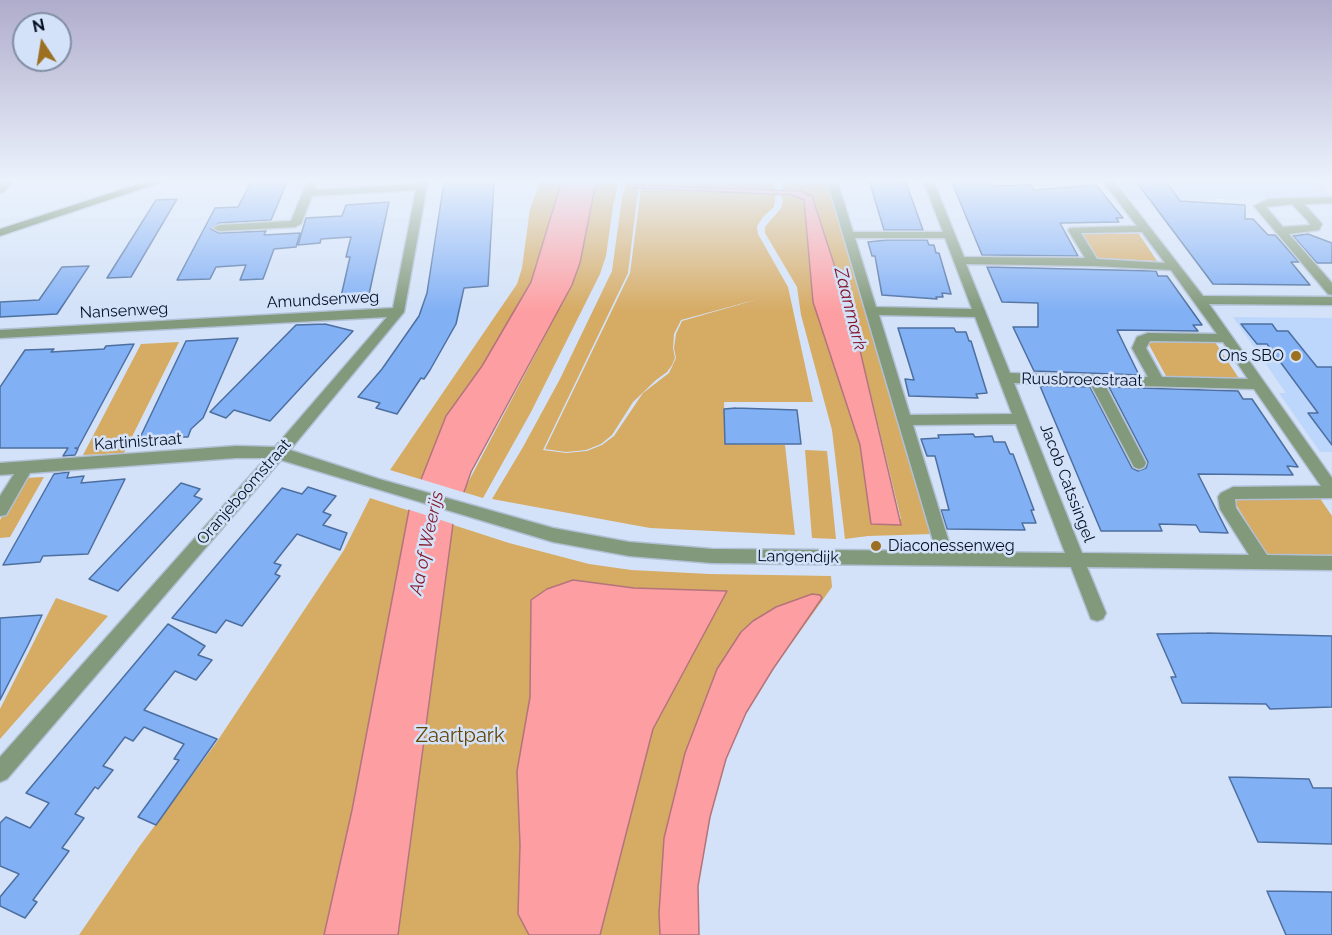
<!DOCTYPE html>
<html>
<head>
<meta charset="utf-8">
<style>
  body { margin:0 }
  #map { position:relative; width:1332px; height:935px; overflow:hidden; background:#d3e2f8; font-family:Raleway,sans-serif }
  canvas { display:block }
  .north { position:absolute; left:12px; top:12px; width:60px; height:60px; box-sizing:border-box; background:#d3e2f8; border:2px solid #818ea3; border-radius:50%; rotate:348deg; font-size:16px; font-weight:700; line-height:24px; text-align:center; color:#051023 }
  .north::after { content:''; display:block; margin:auto; width:21px; height:27px; background:#9c7020; clip-path:polygon(50% 0,100% 100%,50% 72%,0 100%) }
</style>
</head>
<body>
<div id="map">
<canvas width="1332" height="935"></canvas>
<div class="north">N</div>
</div>
<script>
const ctx = document.querySelector('canvas').getContext('2d');
ctx.lineJoin = 'round';
function fill(path, color) {
  ctx.fillStyle = color;
  ctx.fill(path, 'evenodd');
}
function shape(rows) {
  const path = new Path2D();
  for (const r of rows) {
    path.moveTo(r[0], r[1]);
    for (let i = 2; i < r.length; i += 2) path.lineTo(r[i], r[i + 1]);
  }
  return path;
}
function strokePath(path, color, width, dash) {
  ctx.strokeStyle = color;
  ctx.lineWidth = width;
  ctx.lineCap = dash ? 'butt' : 'round';
  ctx.setLineDash(dash || []);
  ctx.stroke(path);
}
function write(font, color, halo, rows, align = 'center') {
  ctx.font = font + ' Raleway,sans-serif';
  ctx.lineWidth = 5;
  ctx.setLineDash([]);
  ctx.textBaseline = 'middle';
  ctx.strokeStyle = halo;
  ctx.fillStyle = color;
  for (const [text, x, y, turn = 0] of rows) {
    ctx.save();
    ctx.translate(x, y);
    ctx.rotate((+turn || 0) * Math.PI / 180);
    ctx.textAlign = isNaN(turn) ? turn : align;
    if (halo) ctx.strokeText(text, 0, 0);
    ctx.fillText(text, 0, 0);
    ctx.restore();
  }
}
fill(shape([
  [1118,180,1315,180,1332,198,1132,200],
  [1233,317,1332,318,1332,452,1320,452,1279,393,1286,393]
]), '#bdd6fb');
fill(shape([
  [541,180,562,180,531,282,482,366,446,416,423,480,390,470,517,284,522,268,530,209],
  [597,180,619,180,613,206,606,256,600,274,531,412,483,498,463,492,572,285,580,263,595,187,601,185,596,183],
  [627,180,774,180,775,190,635,185,634,188,639,189,637,198,628,273,543,450,566,453,587,451,602,445,614,436,643,393,669,373,676,358,674,348,676,334,682,321,762,298,681,320,674,334,673,348,675,358,672,365,667,372,656,380,633,402,612,435,601,444,586,450,566,452,545,449,630,273,641,189,776,194,774,207,763,217,757,226,758,234,788,287,813,402,724,402,725,444,785,445,795,535,650,528,492,499,523,447,560,379,612,271,622,198],
  [782,180,826,180,932,534,868,536,845,539,832,430,801,315,797,287,765,233,765,227,781,208,783,201,781,195,796,196,805,203,813,302,860,445,871,524,901,519,855,329,813,198,805,192,783,191],
  [1080,234,1139,234,1157,261,1096,258],
  [1147,341,1215,342,1240,380,1166,376],
  [179,342,124,453,83,455,141,344],
  [805,450,827,451,836,539,812,538],
  [44,477,10,537,0,538,0,520,25,478],
  [1229,493,1317,494,1332,516,1332,555,1267,555],
  [370,498,509,543,589,564,631,570,709,574,831,576,832,587,773,669,746,713,726,759,710,817,698,886,699,935,79,935,139,847,216,743,344,550],
  [56,598,108,616,0,739,0,709]
]), '#d6ab64');
const water = shape([
  [562,180,597,180,596,183,601,184,595,187,580,263,572,285,471,472,453,524,398,935,324,935,352,810,409,510,446,416,482,366,531,282,562,180],
  [635,185,801,191,812,196,855,329,901,525,871,524,860,445,813,302,804,200,792,195,634,188,635,185],
  [573,580,634,588,727,591,653,729,600,935,529,935,518,914,520,845,517,771,530,697,531,600,547,589,573,580],
  [812,594,820,595,822,598,773,669,746,713,726,759,710,817,698,886,699,935,660,935,659,913,664,838,685,753,717,669,741,632,753,621,776,607,812,594]
]);
fill(water, '#fd9fa2');
strokePath(water, '#b3747c', 1.5);
fill(shape([
  [420,479,466,493,456,525,407,509]
]), '#d3e2f8');
const building = shape([
  [252,180,288,180,271,220,219,223,211,229,219,233,266,231,264,235,300,233,296,247,274,249,263,279,240,280,246,265,216,267,210,279,177,280,215,208,238,207,252,180],
  [869,180,899,180,900,183,906,183,923,230,884,230,869,180],
  [951,180,988,180,991,186,1031,185,1034,190,1096,185,1123,218,1116,218,1119,222,1060,223,1078,256,982,255,951,180],
  [1135,180,1165,180,1180,201,1245,205,1245,219,1253,219,1268,235,1275,235,1299,262,1291,262,1310,285,1213,284,1135,180],
  [444,182,494,182,488,286,464,288,456,324,430,370,424,379,421,378,397,414,376,408,380,403,358,397,382,369,419,316,427,293,444,182],
  [177,199,131,277,107,278,156,200,177,199],
  [389,202,368,299,340,301,350,257,346,257,351,237,321,239,320,243,298,245,306,218,342,216,346,205,389,202],
  [1308,234,1332,243,1332,263,1317,263,1293,236,1308,234],
  [887,240,927,240,929,245,934,245,936,253,939,253,951,294,942,293,943,297,936,297,937,299,882,295,875,256,872,256,868,242,887,240],
  [89,266,57,314,0,317,0,302,39,300,62,267,89,266],
  [987,267,1156,271,1158,276,1167,276,1202,325,1193,325,1198,331,1117,330,1139,375,1034,371,1013,327,1038,327,1038,303,1002,302,987,267],
  [325,324,353,331,270,421,234,410,226,418,210,412,296,325,325,324],
  [1241,324,1272,324,1277,331,1288,331,1317,367,1332,367,1332,445,1308,413,1318,413,1267,344,1257,344,1241,324],
  [898,328,954,328,956,332,966,332,969,341,971,341,987,393,976,394,978,398,909,396,905,379,914,380,898,328],
  [238,338,203,418,191,429,188,437,171,437,169,442,137,444,186,341,238,338],
  [134,344,78,448,75,448,78,449,75,455,63,456,68,448,0,448,0,387,25,350,54,349,51,352,104,349,106,346,134,344],
  [1040,386,1090,387,1132,468,1138,471,1146,468,1148,462,1109,387,1238,391,1243,399,1252,399,1298,467,1287,466,1293,475,1198,474,1228,533,1200,532,1196,525,1159,524,1162,531,1101,531,1040,386],
  [736,408,797,410,801,444,725,444,724,409,736,408],
  [973,434,975,437,992,436,994,442,1005,442,1010,454,1013,454,1034,510,1031,510,1036,523,1022,523,1025,530,947,529,941,510,949,510,935,456,927,456,921,439,939,438,938,435,973,434],
  [69,472,67,478,84,476,81,483,125,479,88,554,43,556,40,562,3,565,54,474,69,472],
  [181,483,200,489,194,496,202,499,118,591,89,579,181,483],
  [308,487,336,496,323,512,331,515,323,525,347,533,340,550,297,534,274,563,281,565,275,574,280,576,242,626,226,620,216,633,172,618,282,488,302,494,308,487],
  [42,615,29,643,0,700,0,618,42,615],
  [168,624,205,646,198,655,212,660,196,680,175,671,144,710,217,739,156,825,138,817,179,760,174,759,184,744,144,727,133,741,125,737,103,766,113,770,98,789,95,787,75,814,84,818,62,848,69,851,33,900,37,902,25,918,0,906,0,897,19,874,0,866,0,823,6,817,30,828,49,803,26,793,168,624],
  [1207,633,1332,636,1332,707,1270,709,1266,704,1182,703,1171,677,1176,677,1157,634,1207,633],
  [1229,777,1309,779,1313,788,1332,788,1332,844,1258,842,1229,777],
  [1267,891,1332,892,1332,935,1286,935,1267,891]
]);
fill(building, '#82b0f5');
strokePath(building, '#4d6fa0', 1.5);
const street = shape([
  [3,180,14,180,4,192,0,193,0,184,3,180],
  [308,180,318,180,314,190,417,184,418,180,428,180,404,312,290,450,379,479,553,528,629,542,712,549,936,551,827,180,837,180,853,232,943,232,923,180,933,180,964,257,1085,258,1068,230,1070,228,1137,226,1102,180,1113,180,1203,296,1332,297,1332,305,1209,304,1332,478,1332,498,1235,499,1236,508,1267,555,1332,556,1332,570,1087,567,1106,613,1103,619,1097,621,1091,619,1071,567,712,563,629,556,553,542,281,460,7,779,0,782,0,757,266,458,236,458,30,473,6,515,0,516,0,496,14,474,0,475,0,463,236,446,275,447,387,317,0,338,0,330,393,308,416,190,312,196,301,224,295,227,219,231,213,228,219,225,291,221,308,180],
  [1142,232,1165,263,1097,259,1081,233,1142,232],
  [855,238,945,238,972,309,876,307,855,238],
  [966,264,1093,266,1171,270,1217,334,1148,333,1137,337,1132,348,1148,377,1010,373,966,264],
  [879,315,975,317,1012,414,910,415,879,315],
  [1150,341,1223,342,1248,379,1162,377,1146,348,1150,341],
  [1014,383,1091,385,1134,467,1139,469,1144,467,1146,463,1105,385,1254,389,1321,486,1233,487,1221,493,1218,497,1220,509,1249,555,1082,553,1014,383],
  [1016,424,1065,553,952,552,913,425,1016,424],
  [1332,197,1332,203,1304,204,1322,224,1319,230,1289,234,1332,283,1332,295,1328,294,1254,206,1268,199,1332,197],
  [1292,204,1308,221,1310,225,1283,227,1266,207,1292,204]
]);
const secondary = shape([
  [151,180,168,180,0,236,0,229,151,180]
]);
strokePath(street, '#b2c0d6', 3);
strokePath(secondary, '#b2c0d6', 3);
fill(street, '#82997b');
fill(secondary, '#55764a');
const sky = ctx.createLinearGradient(0, 0, 0, 311);
sky.addColorStop(0, '#b0accc');
sky.addColorStop(0.58, '#ebf2fc');
sky.addColorStop(1, '#ebf2fc00');
ctx.fillStyle = sky;
ctx.fillRect(0, 0, 1332, 311);
for (const [x, y, r, color] of [
  [1296,356,6,"#9c7020"],
  [876,546,6,"#9c7020"]
]) {
  const dot = new Path2D();
  dot.arc(x, y, r, 0, 2 * Math.PI);
  ctx.fillStyle = color;
  ctx.fill(dot);
  strokePath(dot, '#d3e2f8', 2);
}
write('16px', '#051023', '#d3e2f8', [
  ["Amundsenweg",323,300,-3],
  ["Nansenweg",124,311,-3],
  ["Ruusbroecstraat",1082,380,1],
  ["Kartinistraat",138,442,-4],
  ["Jacob Catssingel",1067,483,69],
  ["Oranjeboomstraat",244,492,-49],
  ["Langendijk",798,557,1]
]);
write('16px', '#051023', '#d3e2f8', [
  ["Ons SBO",1284,356],
  ["Diaconessenweg",888,546,"left"]
], 'right');
write('italic 18px', '#85192b', '#d3e2f8', [
  ["Zaanmark",850,309,76],
  ["Aa of Weerijs",427,543,-78]
]);
write('20px', '#644402', '#d3e2f8', [
  ["Zaartpark",460,736]
]);
</script>
</body>
</html>
